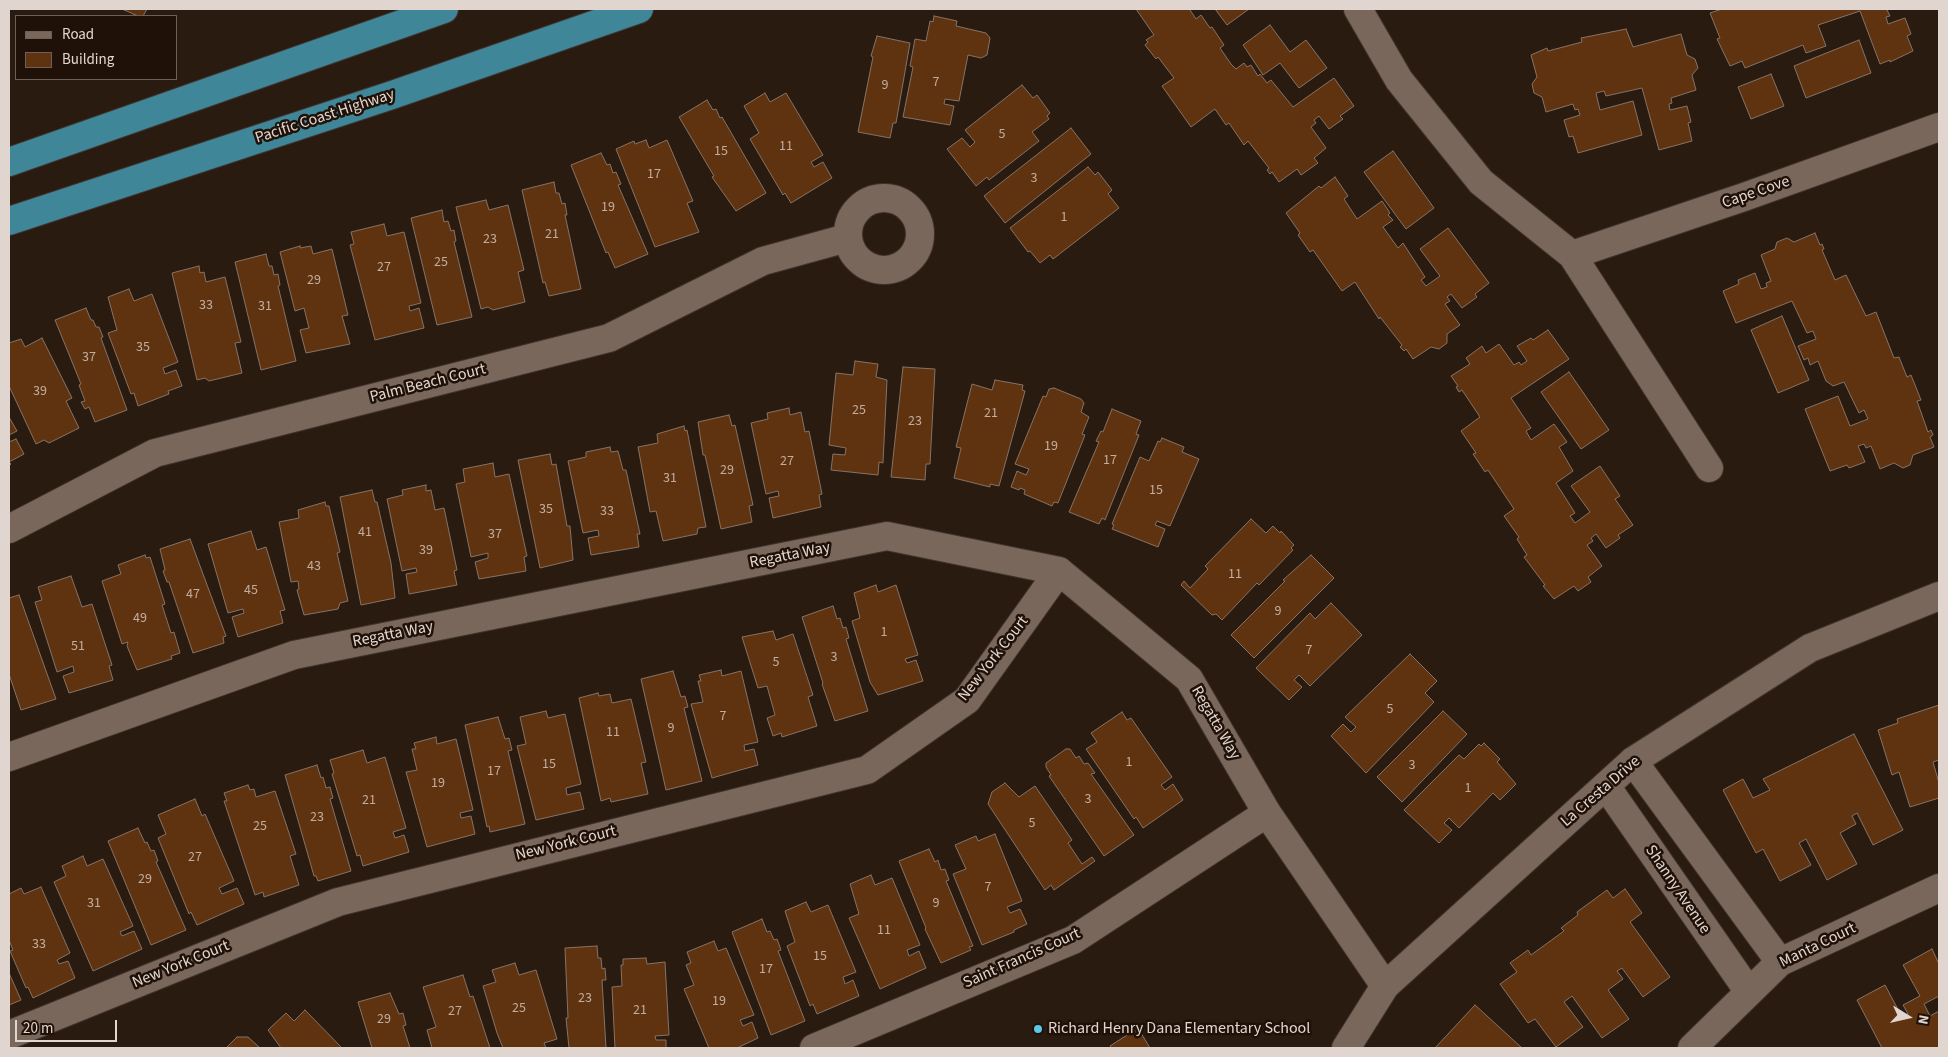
<!DOCTYPE html>
<html>
<head>
<meta charset="utf-8">
<style>
  body { margin:0 }
  #map { position:relative; width:1948px; height:1057px; overflow:hidden; background:#2a1b10; font-family:"Source Sans 3",sans-serif }
  canvas { display:block }
  .frame { position:absolute; inset:0; border:10px solid #e1d6cf; pointer-events:none }
  .legend { position:absolute; left:15px; top:15px; width:162px; height:65px; box-sizing:border-box; background:#201108; border:1px solid #6d6058; margin:0; padding:6px 9px; list-style:none; font-size:15px; color:#e1d6cf }
  .legend li { display:flex; align-items:center; gap:10px; height:25px }
  .legend b { width:25px; border:1px solid #6d6058 }
  .north { position:absolute; left:1883px; top:992px; width:50px; height:50px; -webkit-text-stroke:4px #201108; paint-order:stroke; rotate:100deg; font-size:14px; font-weight:700; line-height:20px; text-align:center; color:#e1d6cf }
  .north::after { content:''; display:block; margin:auto; width:18px; height:22px; background:#e1d6cf; clip-path:polygon(50% 0,100% 100%,50% 72%,0 100%) }
  .scale { position:absolute; left:15px; top:1020px; width:102px; height:22px; box-sizing:border-box; border:2px solid #e1d6cf; border-top:0; padding-left:6px; font-size:15px; line-height:18px; white-space:nowrap; color:#e1d6cf; -webkit-text-stroke:4px #201108; paint-order:stroke }
</style>
</head>
<body>
<div id="map">
<canvas width="1948" height="1057"></canvas>
<div class="frame"></div>
<ul class="legend">
<li><b style="height:6px;background:#7a675b"></b>Road</li>
<li><b style="height:14px;background:#603310"></b>Building</li>
</ul>
<div class="north">N</div>
<div class="scale">20 m</div>
</div>
<script>
const ctx = document.querySelector('canvas').getContext('2d');
ctx.lineJoin = 'round';
function fill(path, color) {
  ctx.fillStyle = color;
  ctx.fill(path, 'evenodd');
}
function shape(rows) {
  const path = new Path2D();
  for (const r of rows) {
    if (r.length === 3) {
      path.moveTo(r[0] + r[2], r[1]);
      path.arc(r[0], r[1], r[2], 0, 2 * Math.PI);
      continue;
    }
    path.moveTo(r[0], r[1]);
    for (let i = 2; i < r.length; i += 2) path.lineTo(r[i], r[i + 1]);
  }
  return path;
}
function strokePath(path, color, width, dash) {
  ctx.strokeStyle = color;
  ctx.lineWidth = width;
  ctx.lineCap = dash ? 'butt' : 'round';
  ctx.setLineDash(dash || []);
  ctx.stroke(path);
}
function write(font, color, halo, rows, align = 'center') {
  ctx.font = font + ' "Source Sans 3",sans-serif';
  ctx.lineWidth = 5;
  ctx.setLineDash([]);
  ctx.textBaseline = 'middle';
  ctx.strokeStyle = halo;
  ctx.fillStyle = color;
  for (const [text, x, y, turn = 0] of rows) {
    ctx.save();
    ctx.translate(x, y);
    ctx.rotate((+turn || 0) * Math.PI / 180);
    ctx.textAlign = isNaN(turn) ? turn : align;
    if (halo) ctx.strokeText(text, 0, 0);
    ctx.fillText(text, 0, 0);
    ctx.restore();
  }
}
const building = shape([
  [122,9,147,9,143,16,138,16,122,9],
  [1136,9,1192,9,1190,10,1196,19,1201,15,1210,28,1212,27,1224,45,1220,48,1231,64,1236,69,1244,63,1247,67,1251,65,1258,76,1260,74,1267,83,1271,80,1293,107,1334,78,1354,106,1340,116,1343,119,1329,129,1319,116,1314,120,1316,123,1311,127,1326,148,1314,158,1318,163,1301,175,1297,169,1279,182,1272,172,1270,174,1267,170,1269,168,1248,141,1244,145,1229,123,1226,125,1215,109,1191,127,1162,86,1174,78,1158,57,1156,59,1145,45,1148,42,1146,40,1154,35,1136,9],
  [1215,9,1249,9,1227,25,1215,9],
  [1722,9,1890,9,1887,10,1890,16,1886,17,1888,24,1905,18,1911,34,1907,36,1913,51,1890,62,1890,60,1880,64,1860,11,1818,25,1826,46,1806,53,1803,45,1745,68,1742,61,1730,66,1717,39,1720,38,1710,13,1722,9],
  [934,16,957,21,956,26,986,33,990,38,987,55,981,58,968,55,959,101,945,99,944,104,954,106,950,125,903,117,913,67,910,66,915,39,926,41,930,21,933,22,934,16],
  [1270,25,1290,52,1306,40,1327,68,1299,88,1280,63,1263,75,1243,45,1270,25],
  [1626,29,1633,47,1681,34,1687,55,1695,59,1698,68,1692,75,1696,90,1671,98,1672,103,1669,104,1670,110,1687,106,1691,122,1688,123,1692,141,1659,150,1642,88,1606,96,1604,91,1596,93,1600,110,1633,101,1642,135,1578,153,1573,136,1569,137,1564,120,1580,115,1578,109,1575,110,1573,104,1546,112,1542,97,1534,93,1532,84,1537,77,1531,55,1547,48,1548,51,1582,42,1581,38,1626,29],
  [877,36,910,43,896,123,893,123,890,138,858,132,873,57,871,56,877,36],
  [1859,40,1871,73,1806,98,1794,66,1859,40],
  [1771,74,1784,106,1751,119,1738,87,1771,74],
  [1022,85,1033,98,1037,95,1050,113,1047,116,1049,119,1032,132,1039,141,989,180,987,177,976,186,947,149,962,138,970,147,975,142,965,130,1022,85],
  [765,93,770,102,786,93,823,155,811,162,814,167,823,162,832,178,791,203,785,193,783,195,750,139,759,133,744,106,765,93],
  [707,100,713,110,716,109,720,118,722,117,766,193,736,211,712,177,714,176,679,117,707,100],
  [1071,128,1091,154,1005,223,984,196,1071,128],
  [646,140,649,148,667,140,693,201,687,203,699,232,655,247,616,149,634,141,635,144,646,140],
  [1393,151,1434,208,1406,229,1364,172,1393,151],
  [601,153,607,165,610,164,613,173,616,172,621,184,618,185,648,254,615,268,608,252,606,253,571,165,601,153],
  [1088,167,1095,175,1098,172,1112,190,1108,194,1119,208,1053,259,1050,255,1040,263,1030,251,1028,252,1010,228,1088,167],
  [1335,177,1348,196,1344,199,1357,219,1382,201,1390,213,1388,215,1393,220,1383,227,1398,248,1403,243,1425,277,1421,280,1426,286,1440,276,1420,249,1448,228,1489,283,1475,294,1477,297,1462,308,1451,294,1447,297,1450,301,1445,304,1460,325,1447,334,1447,343,1439,349,1431,347,1413,359,1406,349,1404,351,1400,347,1402,345,1380,317,1379,319,1355,282,1342,291,1313,250,1310,252,1298,235,1300,233,1286,213,1319,186,1321,188,1335,177],
  [554,182,556,193,559,193,562,204,565,203,567,215,565,215,581,289,549,296,545,282,543,283,522,190,554,182],
  [486,200,489,210,508,205,524,270,518,272,525,302,493,310,488,307,481,309,456,207,486,200],
  [442,210,444,222,448,221,451,231,454,230,456,241,454,242,472,317,437,325,411,218,442,210],
  [384,224,387,236,404,232,421,303,409,306,410,311,419,308,424,328,375,340,350,245,354,244,351,232,384,224],
  [1815,233,1820,245,1822,244,1824,249,1822,250,1835,280,1846,275,1866,316,1876,312,1894,358,1899,357,1907,377,1911,375,1921,400,1917,401,1928,432,1931,430,1933,435,1930,437,1934,447,1913,455,1910,465,1903,468,1894,463,1880,469,1871,446,1866,448,1864,444,1858,446,1865,462,1849,468,1847,465,1830,471,1805,409,1838,396,1850,426,1868,419,1864,410,1859,413,1844,382,1833,386,1826,381,1818,361,1810,365,1808,358,1804,360,1798,346,1816,339,1813,331,1807,333,1792,301,1736,323,1723,291,1739,284,1738,280,1755,273,1761,289,1767,287,1766,283,1771,281,1761,255,1775,249,1777,242,1787,238,1794,242,1815,233],
  [300,246,300,248,311,246,313,254,332,249,348,315,342,316,350,344,306,353,300,330,309,328,304,308,295,311,280,252,300,246],
  [266,254,269,266,272,266,274,275,278,274,280,285,278,286,296,361,261,370,235,262,266,254],
  [199,266,200,273,204,272,206,282,225,277,241,342,235,343,242,373,209,381,205,378,197,380,172,273,199,266],
  [129,289,134,301,152,294,178,362,163,368,165,374,176,370,182,386,168,391,169,394,138,406,134,393,131,394,108,333,117,330,108,297,129,289],
  [86,308,91,320,93,320,96,327,99,327,103,337,101,338,127,410,95,422,89,407,85,409,81,402,85,401,79,385,81,384,55,320,86,308],
  [1782,316,1809,380,1778,393,1751,330,1782,316],
  [1548,330,1569,359,1511,398,1531,428,1526,431,1531,440,1554,424,1567,442,1559,447,1573,471,1556,483,1575,513,1570,516,1575,523,1590,512,1571,486,1600,466,1620,496,1615,499,1633,525,1618,535,1620,538,1606,548,1596,534,1591,538,1593,541,1587,545,1602,566,1588,577,1591,582,1578,591,1574,586,1554,599,1543,586,1545,585,1524,557,1527,555,1517,539,1519,537,1504,516,1514,509,1488,470,1485,472,1473,454,1476,453,1461,431,1480,417,1462,390,1459,392,1456,387,1458,386,1451,376,1470,364,1466,358,1482,346,1486,353,1499,344,1514,365,1519,362,1521,365,1527,361,1517,346,1531,338,1533,340,1548,330],
  [42,338,72,398,66,401,79,428,49,443,44,440,36,444,9,386,9,343,21,339,25,347,42,338],
  [855,361,878,364,876,377,887,380,883,463,879,462,878,475,831,470,833,454,845,455,846,448,829,445,836,373,853,375,855,361],
  [903,367,935,369,930,464,926,464,925,480,891,477,903,367],
  [1569,372,1609,430,1581,449,1541,392,1569,372],
  [995,380,1023,385,1022,390,1025,391,999,486,990,484,990,487,954,478,961,448,956,447,972,384,992,390,995,380],
  [1054,388,1081,399,1084,403,1081,412,1089,417,1082,434,1085,435,1058,503,1054,502,1052,506,1024,494,1025,490,1020,488,1019,490,1011,487,1017,471,1026,475,1029,469,1015,464,1043,396,1046,397,1049,389,1054,388],
  [789,408,790,415,801,412,805,432,809,431,822,494,819,495,821,507,773,518,769,498,779,496,778,491,766,494,751,423,768,419,767,413,789,408],
  [1112,409,1141,421,1136,434,1139,435,1105,520,1102,518,1099,524,1069,512,1099,442,1096,441,1101,431,1103,432,1112,409],
  [729,415,732,426,735,425,753,505,749,506,752,522,721,529,705,455,703,455,698,422,729,415],
  [9,417,17,431,9,435,9,417],
  [684,426,685,431,687,430,706,527,698,528,697,534,663,541,656,511,650,512,638,447,658,443,657,434,684,426],
  [1162,438,1184,447,1182,452,1199,459,1170,526,1157,521,1155,525,1165,529,1158,547,1112,529,1114,525,1112,524,1140,457,1149,461,1158,441,1160,442,1162,438],
  [16,439,24,454,9,462,11,464,9,466,9,442,16,439],
  [610,447,611,452,618,451,623,470,626,470,640,534,637,534,639,547,591,555,588,538,599,536,598,530,583,533,568,461,586,457,586,452,610,447],
  [550,454,552,465,556,464,567,526,570,526,573,560,540,568,518,460,550,454],
  [493,463,495,477,509,474,527,556,524,557,526,571,479,579,475,562,488,558,488,553,471,557,456,484,465,482,463,469,493,463],
  [426,485,426,491,431,490,435,510,444,508,457,570,454,571,457,585,409,594,406,574,417,572,416,568,402,571,387,499,403,495,402,490,426,485],
  [372,490,375,502,377,502,391,563,395,598,361,605,340,497,372,490],
  [325,502,326,506,329,506,340,552,337,553,348,601,340,603,338,609,304,615,297,590,299,589,298,581,291,582,279,522,299,518,298,510,325,502],
  [1251,519,1266,533,1273,526,1280,533,1281,531,1294,545,1291,548,1293,550,1259,585,1257,583,1222,620,1216,614,1212,615,1181,585,1184,581,1190,588,1208,569,1205,566,1251,519],
  [251,531,257,550,266,547,285,610,280,611,283,623,238,637,232,617,244,613,243,609,228,613,208,544,251,531],
  [190,539,226,636,223,637,224,643,193,653,169,582,167,582,163,571,165,570,160,549,190,539],
  [145,555,146,558,150,557,165,604,162,605,171,633,174,632,180,653,171,656,172,659,137,670,127,646,128,642,122,644,102,581,121,574,118,565,145,555],
  [1311,555,1334,578,1254,658,1231,635,1285,581,1283,580,1311,555],
  [71,576,82,607,92,604,112,665,109,666,113,680,69,693,63,676,74,672,73,666,57,672,35,602,42,600,38,587,71,576],
  [876,585,878,592,896,585,918,655,905,659,907,663,916,660,923,681,878,695,870,682,852,621,860,618,854,593,876,585],
  [19,595,56,699,21,710,9,674,9,598,19,595],
  [1331,603,1362,635,1310,686,1299,675,1294,680,1302,687,1289,700,1256,668,1310,613,1315,619,1331,603],
  [833,606,837,619,840,618,843,628,846,627,849,638,846,639,868,711,835,721,822,684,823,683,802,617,833,606],
  [773,631,776,640,793,634,813,695,808,697,817,726,782,737,781,733,773,736,767,718,775,715,767,686,758,688,742,637,773,631],
  [1410,654,1437,681,1425,693,1434,702,1366,773,1331,736,1343,724,1351,732,1356,727,1345,717,1410,654],
  [721,670,722,676,741,671,758,742,744,745,745,751,754,749,758,765,712,778,691,704,703,702,698,681,701,681,699,675,721,670],
  [673,671,681,697,685,696,688,707,684,708,702,781,666,790,641,679,673,671],
  [598,693,599,696,610,694,612,703,631,699,646,762,641,763,648,794,611,802,610,798,601,801,579,698,598,693],
  [1939,705,1939,760,1933,762,1939,783,1939,798,1910,807,1899,772,1892,775,1878,730,1898,723,1897,719,1939,705],
  [546,711,548,718,565,714,581,784,566,788,567,795,580,792,584,809,536,820,517,746,526,744,520,717,546,711],
  [1443,711,1467,734,1402,802,1377,777,1443,711],
  [1122,712,1127,720,1131,718,1172,777,1161,785,1165,790,1173,784,1183,800,1143,828,1136,817,1134,819,1086,749,1097,742,1091,733,1122,712],
  [498,717,505,739,509,738,512,750,508,751,525,824,490,832,489,826,487,827,465,725,498,717],
  [1854,734,1903,830,1873,845,1857,813,1852,816,1856,824,1840,833,1857,864,1827,880,1806,839,1799,843,1811,865,1780,881,1763,849,1756,853,1723,790,1743,779,1753,798,1770,790,1763,779,1854,734],
  [436,737,437,744,456,739,473,810,460,813,461,818,471,816,475,834,427,847,406,772,417,770,412,749,416,749,414,743,436,737],
  [1484,743,1500,759,1497,762,1516,784,1500,800,1493,793,1459,828,1449,818,1444,823,1452,830,1439,843,1404,810,1459,755,1464,759,1479,744,1481,746,1484,743],
  [1066,749,1070,749,1076,758,1079,756,1084,764,1088,763,1095,773,1091,774,1134,835,1104,856,1049,776,1051,775,1046,767,1046,763,1066,749],
  [363,750,367,763,385,757,406,828,393,832,395,838,404,835,409,852,363,866,360,855,357,856,332,774,334,773,330,760,363,750],
  [317,765,321,778,323,777,326,788,330,787,333,798,330,799,351,871,318,881,316,876,314,876,285,775,317,765],
  [1005,783,1019,797,1035,786,1072,840,1068,843,1082,864,1092,857,1095,861,1054,890,1051,885,1045,890,988,804,992,792,1005,783],
  [248,785,250,790,254,789,256,797,275,791,296,854,290,856,299,885,264,897,263,892,255,895,224,801,227,801,224,793,248,785],
  [195,799,202,816,205,814,234,881,219,888,222,894,237,888,244,904,197,925,191,912,189,914,158,838,166,834,158,815,195,799],
  [138,828,145,843,147,842,151,851,154,850,158,861,156,862,186,930,151,945,108,841,138,828],
  [995,834,1022,901,1007,907,1010,913,1020,909,1027,924,1014,930,1014,932,982,945,953,874,966,869,955,845,976,836,978,841,995,834],
  [929,849,935,862,938,860,941,870,945,869,949,880,946,881,973,946,969,947,971,950,941,963,925,929,926,928,899,861,929,849],
  [83,856,87,866,103,859,133,926,120,932,122,936,134,931,142,949,93,971,54,882,66,876,62,866,83,856],
  [871,875,875,885,892,878,920,945,907,950,909,956,919,951,926,968,880,989,849,918,859,914,850,884,871,875],
  [41,887,70,953,57,960,59,964,68,961,75,978,33,998,28,987,26,988,10,951,13,950,9,940,9,894,21,888,24,894,41,887],
  [1625,889,1642,913,1630,922,1670,977,1643,997,1622,968,1617,971,1623,979,1608,990,1629,1019,1602,1038,1572,996,1564,1002,1583,1027,1556,1047,1535,1019,1528,1023,1500,984,1517,972,1510,963,1528,950,1531,955,1564,931,1561,928,1578,915,1577,912,1607,890,1613,898,1625,889],
  [806,902,811,912,828,905,856,972,843,977,845,984,853,980,859,996,817,1014,813,1004,810,1006,787,946,795,942,785,911,806,902],
  [762,919,767,932,770,931,774,940,777,939,781,950,778,951,805,1021,771,1035,732,932,762,919],
  [714,941,718,951,726,948,754,1015,740,1020,743,1026,752,1022,758,1038,737,1048,709,1048,684,989,694,985,686,965,691,963,687,952,714,941],
  [597,946,598,958,601,958,602,969,605,968,606,980,602,980,606,1048,569,1048,566,1018,568,1018,565,948,597,946],
  [1932,949,1939,964,1939,996,1924,1004,1930,1016,1939,1011,1939,1048,1882,1048,1857,1000,1885,985,1902,1017,1908,1014,1903,1005,1920,996,1903,965,1932,949],
  [646,958,647,964,665,962,669,1035,655,1036,656,1040,666,1040,666,1048,615,1048,612,987,622,986,621,965,623,965,623,959,646,958],
  [515,963,519,975,536,970,557,1039,544,1043,546,1048,503,1048,497,1033,483,986,496,982,492,970,515,963],
  [9,973,21,1000,9,1005,9,973],
  [463,975,470,997,473,996,490,1048,432,1048,427,1030,436,1027,423,987,463,975],
  [390,993,399,1014,403,1013,406,1025,403,1026,410,1048,372,1048,358,1002,390,993],
  [1475,1005,1522,1048,1435,1048,1475,1005],
  [305,1010,342,1048,281,1048,268,1030,286,1013,294,1021,305,1010],
  [1138,1028,1150,1048,1111,1048,1110,1046,1138,1028],
  [237,1037,248,1037,260,1048,226,1048,237,1037]
]);
fill(building, '#603310');
strokePath(building, '#867366', 1);
const minor = shape([
  [1358,9,1399,80,1481,182,1572,255,1709,468],
  [884,234,36],
  [1572,255,1744,197,1939,127],
  [9,529,155,453,609,338,763,261,847,238],
  [9,757,294,655,887,536,1059,571,1189,679,1267,813,1385,986],
  [1633,761,1780,962],
  [1606,786,1749,992],
  [9,1035,338,902,867,770,967,700,1059,571],
  [814,1048,1073,940,1267,813],
  [1692,1048,1780,962,1939,888]
]);
const tertiary = shape([
  [1346,1048,1385,986,1633,761,1810,648,1939,596]
]);
const trunk = shape([
  [9,162,444,9],
  [9,221,392,95,639,9]
]);
strokePath(minor, '#40332e', 30);
strokePath(tertiary, '#40332e', 30);
strokePath(trunk, '#40332e', 30);
strokePath(minor, '#7a675b', 28);
strokePath(tertiary, '#7a675b', 28);
strokePath(trunk, '#3e8698', 28);
for (const [x, y, r, color] of [
  [1038,1029,5,"#5dc7e8"]
]) {
  const dot = new Path2D();
  dot.arc(x, y, r, 0, 2 * Math.PI);
  ctx.fillStyle = color;
  ctx.fill(dot);
  strokePath(dot, '#201108', 2);
}
write('14px', '#c1ad9f', null, [
  ["7",936,83],
  ["9",885,86],
  ["5",1002,135],
  ["11",786,147],
  ["15",721,152],
  ["17",654,175],
  ["3",1034,179],
  ["19",608,208],
  ["1",1064,218],
  ["21",552,235],
  ["23",490,240],
  ["25",441,263],
  ["27",384,268],
  ["29",314,281],
  ["33",206,306],
  ["31",265,307],
  ["35",143,348],
  ["37",89,358],
  ["39",40,392],
  ["25",859,411],
  ["21",991,414],
  ["23",915,422],
  ["19",1051,447],
  ["17",1110,461],
  ["27",787,462],
  ["29",727,471],
  ["31",670,479],
  ["15",1156,491],
  ["35",546,510],
  ["33",607,512],
  ["41",365,533],
  ["37",495,535],
  ["39",426,551],
  ["43",314,567],
  ["11",1235,575],
  ["45",251,591],
  ["47",193,595],
  ["9",1278,612],
  ["49",140,619],
  ["1",884,633],
  ["51",78,647],
  ["7",1309,651],
  ["3",834,658],
  ["5",776,663],
  ["5",1390,710],
  ["7",723,717],
  ["9",671,729],
  ["11",613,733],
  ["1",1129,763],
  ["15",549,765],
  ["3",1412,766],
  ["17",494,772],
  ["19",438,784],
  ["1",1468,789],
  ["3",1088,800],
  ["21",369,801],
  ["23",317,818],
  ["5",1032,824],
  ["25",260,827],
  ["27",195,858],
  ["29",145,880],
  ["7",988,888],
  ["31",94,904],
  ["9",936,904],
  ["11",884,931],
  ["33",39,945],
  ["15",820,957],
  ["17",766,970],
  ["23",585,999],
  ["19",719,1002],
  ["25",519,1009],
  ["21",640,1011],
  ["27",455,1012],
  ["29",384,1020]
]);
write('16px', '#e1d6cf', '#201108', [
  ["Pacific Coast Highway",325,117,-18],
  ["Cape Cove",1756,193,-19],
  ["Palm Beach Court",428,384,-14],
  ["Regatta Way",790,556,-11],
  ["Regatta Way",393,635,-11],
  ["New York Court",994,659,-52],
  ["Regatta Way",1215,723,60],
  ["La Cresta Drive",1601,792,-41],
  ["New York Court",566,844,-14],
  ["Shanny Avenue",1677,890,56],
  ["Manta Court",1818,946,-26],
  ["Saint Francis Court",1022,959,-24],
  ["New York Court",181,965,-22]
]);
write('16px', '#e1d6cf', '#201108', [
  ["Richard Henry Dana Elementary School",1048,1029]
], 'left');
</script>
</body>
</html>
